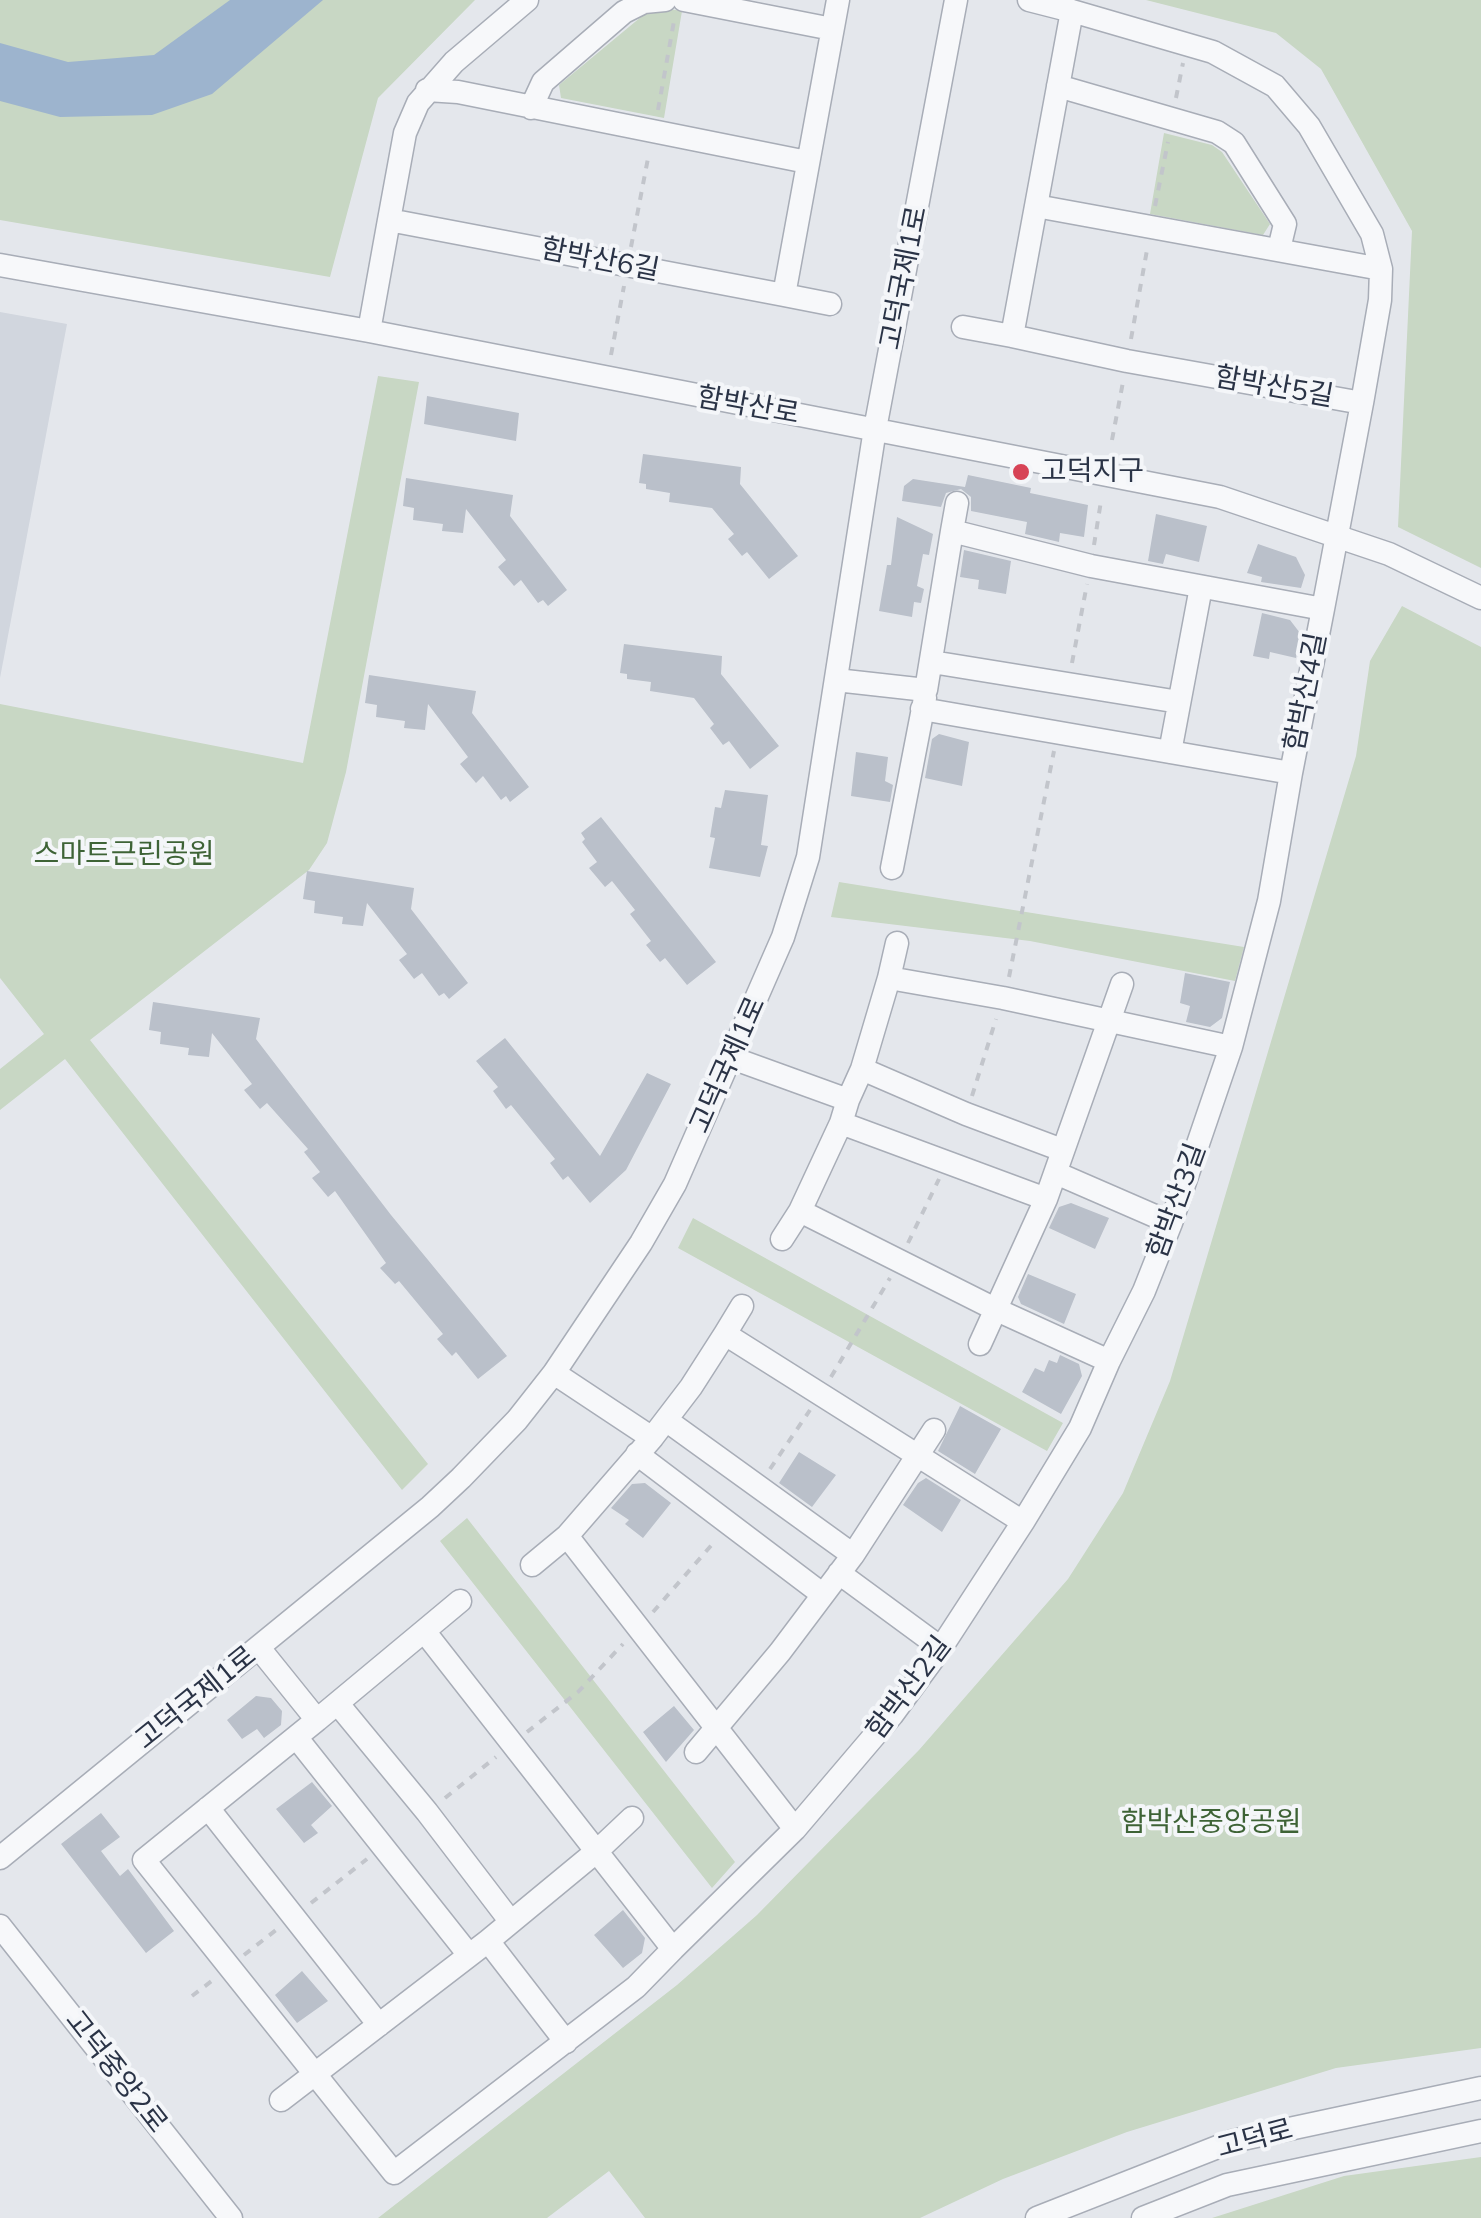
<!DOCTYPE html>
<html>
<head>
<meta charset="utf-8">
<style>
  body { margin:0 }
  canvas { display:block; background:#e4e7ec }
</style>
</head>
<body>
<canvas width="1481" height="2218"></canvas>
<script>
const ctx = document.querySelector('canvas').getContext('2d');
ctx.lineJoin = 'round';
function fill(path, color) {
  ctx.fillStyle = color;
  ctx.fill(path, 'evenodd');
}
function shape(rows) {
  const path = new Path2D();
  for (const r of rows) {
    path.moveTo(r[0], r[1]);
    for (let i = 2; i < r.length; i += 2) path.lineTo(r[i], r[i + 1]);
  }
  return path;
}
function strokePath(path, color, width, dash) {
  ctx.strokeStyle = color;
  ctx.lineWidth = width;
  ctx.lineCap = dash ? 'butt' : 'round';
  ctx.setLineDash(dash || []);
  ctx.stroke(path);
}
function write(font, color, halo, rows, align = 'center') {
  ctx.font = font + ' Mulish,"Noto Sans KR",sans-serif';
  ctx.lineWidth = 8;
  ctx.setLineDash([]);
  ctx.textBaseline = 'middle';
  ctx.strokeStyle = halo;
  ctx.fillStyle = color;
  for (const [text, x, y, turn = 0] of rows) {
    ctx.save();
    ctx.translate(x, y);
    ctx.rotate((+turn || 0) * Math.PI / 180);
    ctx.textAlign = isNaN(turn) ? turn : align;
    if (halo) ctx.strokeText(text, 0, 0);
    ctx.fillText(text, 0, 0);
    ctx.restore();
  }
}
fill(shape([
  [0,312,67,324,0,678]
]), '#d1d6de');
fill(shape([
  [0,0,475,0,378,98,330,277,0,220],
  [1146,0,1481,0,1481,568,1398,527,1412,231,1321,69,1276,33],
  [663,8,682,11,664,118,561,98,559,85,647,12],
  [1164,133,1212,145,1222,152,1270,224,1263,235,1150,214],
  [378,376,419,382,346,772,327,843,309,870,90,1040,428,1464,402,1490,65,1059,0,1110,0,1069,44,1034,0,978,0,704,303,763],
  [1402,606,1481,647,1481,2048,1336,2068,1127,2132,1003,2179,920,2218,645,2218,609,2171,547,2218,378,2218,677,1985,757,1915,919,1750,1068,1579,1123,1493,1170,1381,1356,756,1370,661],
  [839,882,1026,912,1244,947,1235,981,1030,941,831,917],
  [693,1218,1063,1423,1047,1451,678,1248],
  [467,1518,735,1862,712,1888,440,1541],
  [1481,2157,1481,2218,1212,2218,1344,2176]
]), '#c8d7c4');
fill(shape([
  [230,0,323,0,212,94,152,115,60,117,0,101,0,43,68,62,154,55]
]), '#9db4ce');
fill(shape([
  [427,396,519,413,516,441,424,424],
  [643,454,741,467,740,484,798,556,769,579,747,552,742,556,728,539,734,534,712,508,669,502,670,493,646,489,646,484,639,483],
  [968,475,1031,488,1030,493,1088,505,1084,537,1060,533,1059,542,1025,534,1027,522,971,511,971,497,961,489,946,493,941,507,902,501,904,486,913,479,965,487],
  [406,478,513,495,510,516,567,590,548,606,543,600,538,603,521,580,514,586,498,567,506,560,466,509,463,533,442,531,443,524,413,520,414,508,403,506],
  [1156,514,1207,526,1199,562,1166,554,1163,564,1148,561],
  [897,517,933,534,929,555,923,554,917,586,924,589,921,603,914,602,912,617,879,611,887,565,891,565],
  [1258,544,1296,557,1305,575,1301,588,1261,582,1262,577,1247,573],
  [964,550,1011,561,1006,594,978,589,979,580,960,577],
  [1262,613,1290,620,1300,633,1296,658,1270,652,1269,659,1253,656],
  [624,644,722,656,721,674,779,746,750,769,729,741,723,745,710,728,714,724,694,698,650,691,651,682,627,679,627,674,620,673],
  [369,675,476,691,472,713,529,787,510,802,506,796,501,800,483,776,476,783,460,764,468,757,428,704,425,730,404,728,405,721,376,717,377,705,365,703],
  [939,734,969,742,962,786,925,778,932,739],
  [856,752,888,757,885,781,893,785,890,802,851,796],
  [725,790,768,795,761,845,768,846,760,877,709,868,715,838,710,837,715,807,721,808],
  [601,817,716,962,687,985,665,958,660,962,646,945,651,941,630,914,635,910,612,881,605,887,589,868,597,862,582,842,585,839,581,833],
  [307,871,414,888,411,909,468,983,449,999,444,993,439,996,422,973,414,979,399,960,407,954,367,903,363,926,342,924,343,917,314,913,315,901,303,899],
  [1185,973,1230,982,1222,1018,1210,1027,1186,1022,1190,1006,1180,1003],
  [153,1002,260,1018,256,1039,391,1215,507,1356,478,1379,456,1352,452,1356,437,1339,443,1334,399,1281,395,1284,380,1268,386,1263,335,1191,328,1197,312,1178,320,1172,304,1152,308,1149,267,1103,260,1109,244,1090,252,1084,212,1033,209,1057,188,1055,189,1048,160,1044,161,1032,149,1030],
  [505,1038,600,1156,647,1073,671,1084,626,1170,590,1203,568,1176,563,1180,550,1163,555,1159,511,1105,506,1109,493,1091,498,1087,476,1061],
  [1071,1203,1109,1218,1095,1249,1049,1228,1059,1207],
  [1028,1274,1076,1294,1064,1324,1021,1304,1018,1297],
  [1060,1355,1079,1364,1082,1376,1061,1414,1022,1392,1035,1368,1044,1372,1049,1360,1057,1363],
  [960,1406,1001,1429,975,1474,938,1451],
  [799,1452,836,1475,812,1507,779,1483],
  [926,1478,961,1500,942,1532,903,1505,918,1483],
  [645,1483,671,1503,643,1538,625,1524,629,1520,611,1508,632,1484],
  [256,1696,271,1698,282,1711,281,1725,264,1738,257,1729,242,1739,227,1720],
  [674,1706,694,1730,666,1762,643,1732],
  [312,1782,332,1806,311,1825,318,1833,304,1843,276,1809],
  [101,1813,120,1837,101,1851,120,1876,128,1869,174,1931,146,1953,61,1844],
  [623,1910,645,1938,642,1953,623,1968,594,1935],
  [302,1971,328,2001,297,2023,275,1995]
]), '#bac0ca');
const minor = shape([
  [527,0,454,62,418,103,405,133,389,220,784,295,838,0],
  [684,0,832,29],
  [1029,0,1072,11,1213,52,1275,86,1309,126,1372,234,1381,269,1380,300,1362,403,1127,361,1012,336,1072,11],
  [1058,86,1217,132,1234,143,1285,224,1279,249],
  [427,90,458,92,807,162],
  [531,108,543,82,624,12,644,2,665,0],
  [1036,206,1381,269],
  [0,265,369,331,1220,497,1389,554,1481,598],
  [784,295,830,304],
  [963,327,1012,336],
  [369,331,389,220],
  [952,531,957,503],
  [1323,609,1362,403],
  [932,662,1179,702],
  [836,680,926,690,952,531,1091,566,1323,609,1291,773,922,709],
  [1170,752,1201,587],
  [892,868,925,698],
  [889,978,897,943],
  [1231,1047,1269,901,1291,773],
  [732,1058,848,1100,841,1123,800,1211,997,1310,1109,1361,1144,1291,1171,1223,1231,1047,1003,998,889,978,862,1069,848,1100],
  [862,1069,966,1114,1062,1150],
  [841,1123,1046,1199],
  [1056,1173,1171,1223],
  [782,1239,800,1211],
  [725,1334,742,1306],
  [980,1344,1046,1199,1122,984],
  [554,1373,652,1438,567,1536,795,1829,892,1715,941,1648,1023,1522,725,1334,691,1387,652,1438],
  [666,1420,853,1555],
  [637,1454,822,1594],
  [1023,1522,1080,1428,1109,1361],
  [532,1565,567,1536],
  [839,1573,941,1648],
  [424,1631,460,1601],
  [259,1648,317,1720,424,1631,673,1949,636,1987,394,2173,144,1860,317,1720],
  [338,1704,427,1812,511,1922],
  [296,1737,469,1955],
  [696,1752,780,1652,853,1555,934,1430],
  [208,1808,379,2025],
  [0,1858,430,1507,461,1478,517,1420,554,1373,641,1243,675,1184,783,937,808,857,875,429,956,0],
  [0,1926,231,2218],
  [488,1941,566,2042],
  [673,1949,795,1829],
  [281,2100,488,1941,597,1851,632,1818],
  [1037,2218,1233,2141,1481,2088],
  [1143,2218,1227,2185,1481,2131]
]);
strokePath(minor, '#a8adb7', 25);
strokePath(shape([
  [1176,98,1183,63],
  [658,110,674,21],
  [1155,206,1168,142],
  [631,247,649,153],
  [1131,339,1147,250],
  [611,355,624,286],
  [1112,440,1123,382],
  [1094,545,1101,501],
  [1072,663,1087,584],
  [1009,977,1054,751],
  [972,1096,996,1019],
  [908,1243,939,1179],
  [831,1377,890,1278],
  [770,1469,810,1410],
  [653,1612,716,1540],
  [527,1732,578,1692,623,1644],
  [445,1798,496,1757],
  [311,1903,367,1859],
  [244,1955,276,1930],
  [192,1996,213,1980]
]), '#c2c5cb', 4, [8, 8]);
strokePath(minor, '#f7f8fa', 22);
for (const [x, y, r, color] of [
  [1021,472,10,"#d74356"]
]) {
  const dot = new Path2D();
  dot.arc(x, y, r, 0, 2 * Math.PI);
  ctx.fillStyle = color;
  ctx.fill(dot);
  strokePath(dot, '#f4f6f9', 4);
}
write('28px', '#2a3346', '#f4f6f9', [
  ["함박산6길",600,260,11],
  ["고덕국제1로",904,278,-79],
  ["함박산5길",1274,387,10],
  ["함박산로",748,406,10],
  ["함박산4길",1306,692,-79],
  ["고덕국제1로",728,1065,-66],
  ["함박산3길",1177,1201,-70],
  ["함박산2길",909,1688,-53],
  ["고덕국제1로",196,1698,-39],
  ["고덕중앙2로",116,2072,52],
  ["고덕로",1255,2139,-15]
]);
write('28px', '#2a3346', '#f4f6f9', [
  ["고덕지구",1041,472]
], 'left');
write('28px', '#3e6336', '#f4f6f9', [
  ["스마트근린공원",124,855],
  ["함박산중앙공원",1211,1823]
]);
</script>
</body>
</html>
